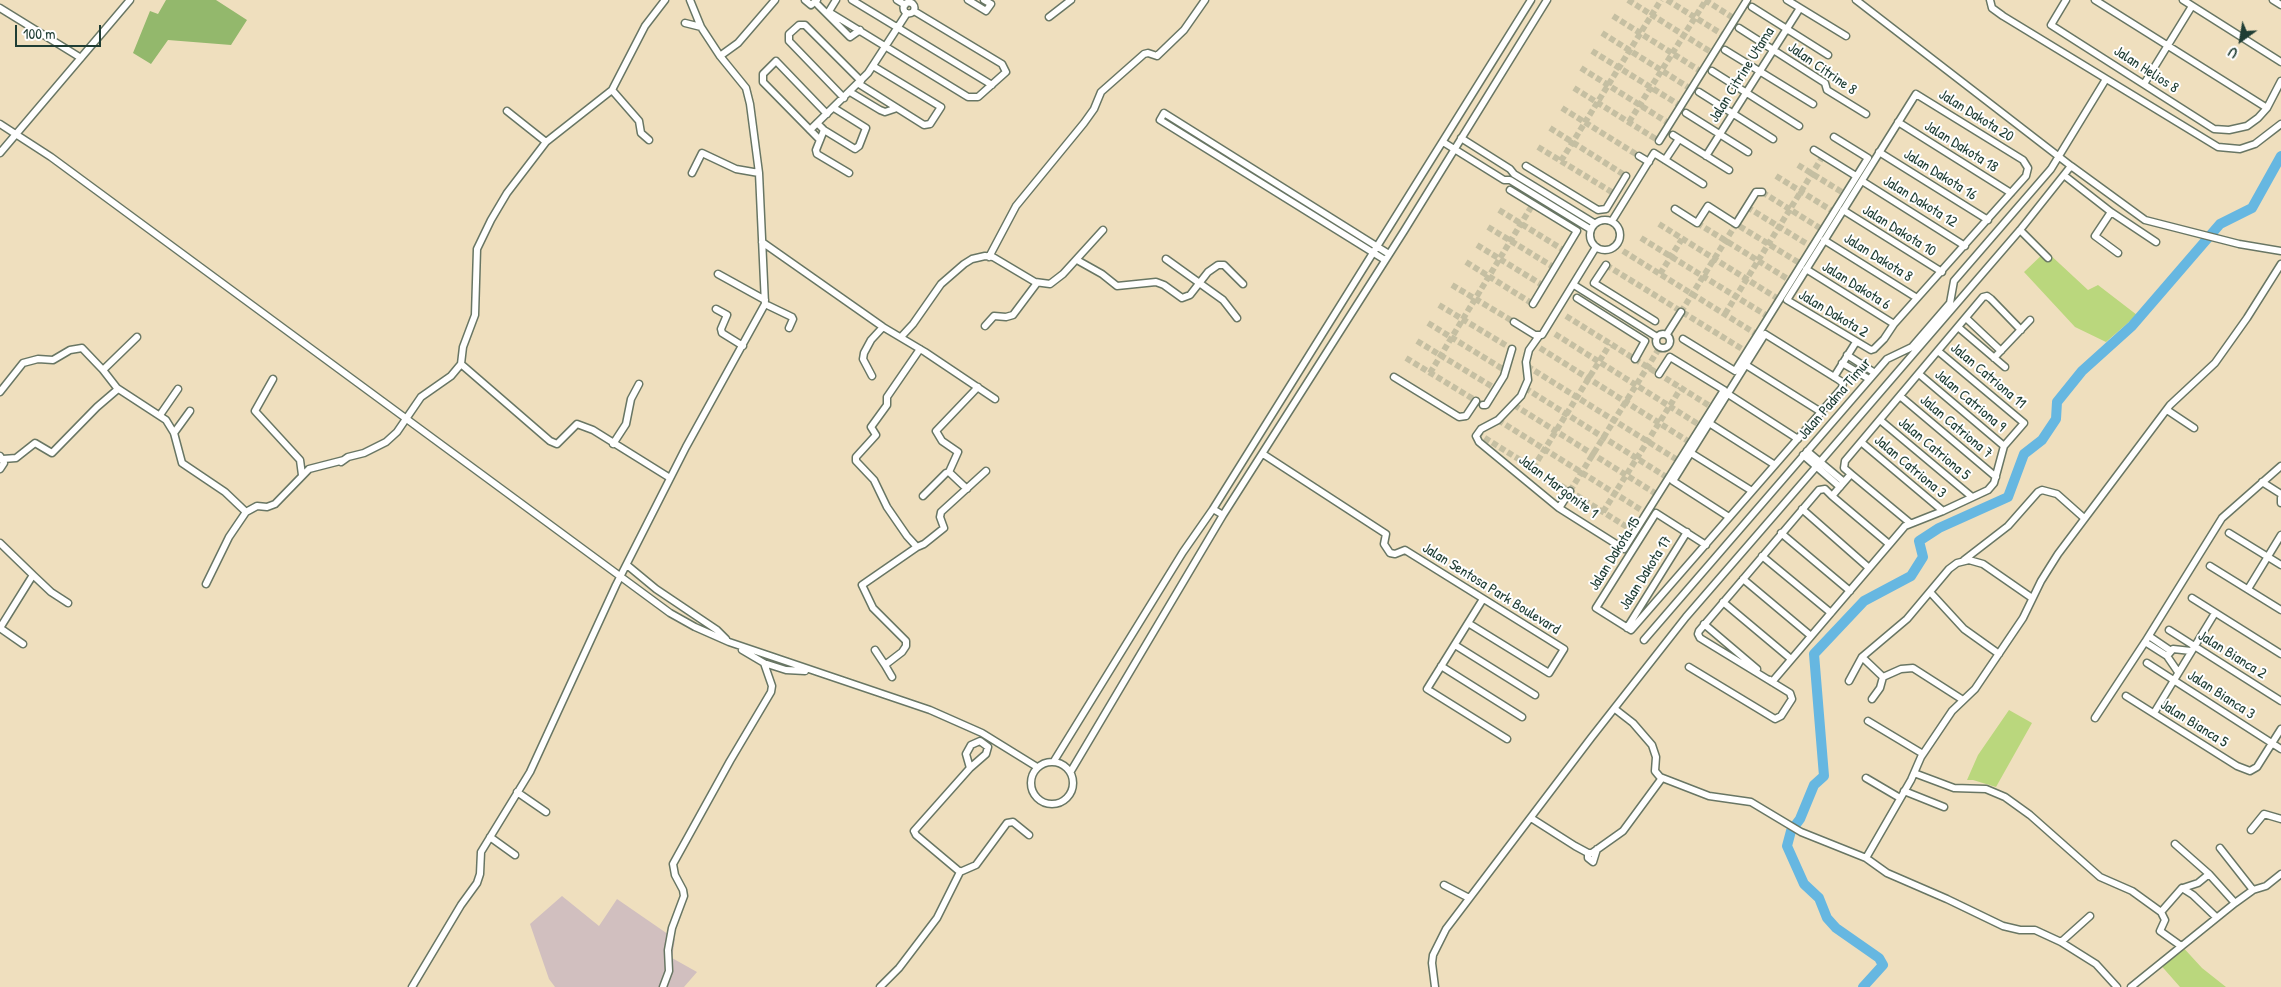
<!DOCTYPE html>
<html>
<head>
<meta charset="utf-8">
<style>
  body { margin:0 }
  #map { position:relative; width:2281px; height:987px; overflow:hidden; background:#efdfbe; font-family:"Patrick Hand",sans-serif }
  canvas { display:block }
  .north { position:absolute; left:2216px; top:15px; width:50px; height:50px; -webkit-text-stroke:4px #fff; paint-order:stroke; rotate:212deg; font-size:14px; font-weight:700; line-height:20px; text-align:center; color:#1f3d34 }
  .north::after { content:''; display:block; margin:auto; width:18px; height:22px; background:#1f3d34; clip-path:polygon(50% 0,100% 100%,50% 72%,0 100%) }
  .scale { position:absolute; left:15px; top:25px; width:86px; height:22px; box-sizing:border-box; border:2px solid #1f3d34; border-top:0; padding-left:6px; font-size:15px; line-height:18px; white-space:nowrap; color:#1f3d34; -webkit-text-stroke:4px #fff; paint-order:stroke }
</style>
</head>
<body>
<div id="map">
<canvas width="2281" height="987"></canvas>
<div class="north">U</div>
<div class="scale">100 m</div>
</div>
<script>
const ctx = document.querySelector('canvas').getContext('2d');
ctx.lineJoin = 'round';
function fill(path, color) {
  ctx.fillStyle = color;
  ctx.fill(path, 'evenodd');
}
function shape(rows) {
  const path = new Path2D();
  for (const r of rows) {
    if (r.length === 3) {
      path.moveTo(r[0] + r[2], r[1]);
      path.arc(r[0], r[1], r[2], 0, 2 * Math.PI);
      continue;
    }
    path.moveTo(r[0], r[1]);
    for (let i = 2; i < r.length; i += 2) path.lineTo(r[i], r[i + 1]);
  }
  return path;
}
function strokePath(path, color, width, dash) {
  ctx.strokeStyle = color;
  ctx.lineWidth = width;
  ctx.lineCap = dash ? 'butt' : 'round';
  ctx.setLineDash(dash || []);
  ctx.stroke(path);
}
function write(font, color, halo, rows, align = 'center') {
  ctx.font = font + ' "Patrick Hand",sans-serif';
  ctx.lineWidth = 4;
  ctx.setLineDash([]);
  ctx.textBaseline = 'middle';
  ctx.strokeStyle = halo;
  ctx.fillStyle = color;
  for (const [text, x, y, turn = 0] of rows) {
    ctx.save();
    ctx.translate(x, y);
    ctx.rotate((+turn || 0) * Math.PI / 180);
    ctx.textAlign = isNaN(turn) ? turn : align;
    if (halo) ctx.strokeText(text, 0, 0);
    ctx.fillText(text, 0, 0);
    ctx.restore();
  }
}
fill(shape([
  [562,896,599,926,617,899,675,939,672,958,697,972,684,987,555,987,549,979,530,924]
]), '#d1bfbf');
fill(shape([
  [2046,251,2088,290,2098,285,2137,315,2106,342,2075,327,2024,272],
  [2009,710,2032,723,1996,787,1973,780,1967,780,1978,755],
  [2180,944,2202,968,2226,987,2180,987,2158,962]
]), '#bad77d');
fill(shape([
  [166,0,216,0,247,20,231,45,168,40,151,64,133,53,150,11,158,14]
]), '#93b86c');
strokePath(shape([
  [1863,987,1883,965,1879,958,1836,928,1827,918,1819,898,1804,884,1787,846,1791,831,1800,819,1814,785,1824,776,1814,654,1864,601,1911,576,1923,557,1919,541,1939,528,2008,497,2024,454,2042,440,2056,419,2057,402,2082,371,2132,326,2220,224,2252,208,2281,156]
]), '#66b7e1', 10);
strokePath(shape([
  [1628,0,1714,54],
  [1667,0,1725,36],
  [1705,0,1735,19],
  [1613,16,1702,72],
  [1602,33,1691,89],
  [1592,51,1681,106],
  [1581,68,1670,124],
  [1574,88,1659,141],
  [1562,108,1639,156],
  [1629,122,1706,0],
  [1550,128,1626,176],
  [1538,147,1615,194],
  [1561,161,1661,0],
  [1798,165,1845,194],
  [1776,176,1834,212],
  [1762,192,1823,230],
  [1747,207,1812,247],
  [1499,210,1565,251],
  [1697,223,1791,281],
  [1659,224,1780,300],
  [1488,227,1555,268],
  [1641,238,1769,317],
  [1477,245,1544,286],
  [1623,251,1758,335],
  [1466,262,1533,304],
  [1606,265,1747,352],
  [1660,274,1682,239],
  [1452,285,1514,322],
  [1439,305,1512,349],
  [1681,312,1736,224,1801,264],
  [1725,314,1823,156],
  [1566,316,1713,408],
  [1428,323,1506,371],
  [1555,334,1701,426],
  [1417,341,1496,389],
  [1540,348,1691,443],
  [1406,358,1483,405],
  [1527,366,1679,461],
  [1430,373,1533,204],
  [1525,388,1668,478],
  [1514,405,1658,495],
  [1498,420,1646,513],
  [1477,433,1635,532],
  [1533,468,1610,344],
  [1570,491,1660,347],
  [1603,512,1681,388]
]), '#c5bfa2', 6, [6, 3]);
const minor = shape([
  [805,0,811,5,817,0],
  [852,0,992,85],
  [897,0,905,5],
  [968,0,986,11,991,4,984,0],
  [1531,0,1213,509,1223,515,1404,231,1547,0],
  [1787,0,1846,36],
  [1990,0,1992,8,2003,16,2218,147,2240,149,2255,144,2281,124],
  [2066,0,2051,25,2214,129,2229,130,2247,126,2258,118,2267,108,2281,81],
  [2095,0,2267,108],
  [2183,0,2281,62],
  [2273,0,2281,5],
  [909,8,5.5],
  [818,5,850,37,860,30],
  [1752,7,1828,55],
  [0,8,81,58],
  [829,12,968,97,978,97,1006,72,1002,64,914,11],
  [828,13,836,0],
  [1049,17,1071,0],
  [685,23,701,27],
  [1739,28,1825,83,1827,90,1866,114],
  [1725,50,1813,104],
  [720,56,738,43,775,0],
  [1712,71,1799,126],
  [859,84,924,125,930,124,941,107,873,66],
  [2144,84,2192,6],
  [612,90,639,121,641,133,649,140],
  [850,92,880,110,885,112,897,108],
  [1699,92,1773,139],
  [1916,94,2023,160,2028,168,2026,176,1894,324,1884,339,1874,349,1871,350,1787,300,1916,94],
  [844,98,789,41,789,34,799,25,805,25,861,81],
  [507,111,546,142],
  [1686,113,1748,152],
  [1898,122,2011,193],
  [817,123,824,130,855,149,859,146,866,128,834,108],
  [0,124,51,157,670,613,695,627,729,642,930,710,982,733,1037,767],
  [810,130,868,73,907,13],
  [824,130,816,150,817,154,849,173],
  [1673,135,1729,170],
  [1461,138,1510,169,1514,174,1594,223],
  [820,140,763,82,763,74,776,61,827,114],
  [1659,141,1747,0],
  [1443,142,1504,180,1510,180,1590,229],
  [1814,150,1856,176],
  [1879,152,1988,220],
  [0,153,130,0],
  [1639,156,1649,162],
  [1706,156,1800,8],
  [1665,160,1679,139],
  [1526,166,1598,210,1606,209,1626,176],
  [2071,166,2145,220,2239,244,2281,251],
  [692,173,702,153,736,169,759,173],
  [2065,176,2111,212,2156,242],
  [1862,181,1965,246],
  [1510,190,1577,231,1533,304],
  [1675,209,1697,223,1708,206,1736,224,1756,192,1762,192],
  [1843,210,1942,272],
  [2111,212,2095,236,2118,253],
  [1605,235,15],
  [1612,221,1654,153,1703,184],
  [2020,230,2048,258],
  [1824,240,1917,298],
  [762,242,883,327,925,352,995,399],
  [989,257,1016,206,1084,123,1094,109,1101,92,1144,54,1148,53,1157,56,1184,30,1205,0],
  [1166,259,1223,300,1237,318],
  [1077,260,1102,274,1117,286,1156,282,1164,285,1182,298,1190,295,1208,272,1218,265,1224,265,1243,284],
  [1385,260,1160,120,1164,113,1389,254],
  [1606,265,1594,283,1655,321],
  [1806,269,1894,324],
  [718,274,765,300],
  [1574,285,1657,337],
  [1577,298,1645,341,1635,359],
  [765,304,792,317,793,319,789,328],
  [716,309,727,315,721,329,722,333,743,346],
  [1966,318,2001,351],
  [1514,322,1535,335,1542,335,1596,247],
  [985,326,994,316,1006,317,1013,315,1037,283],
  [1958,327,2005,367],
  [1663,341,7],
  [1667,334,1681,312],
  [1539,336,1529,350,1526,362,1528,380,1521,396,1498,420,1481,429,1476,436,1479,442,1559,508,1624,549,1724,390,1670,357,1659,374],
  [901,337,913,324,941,284,964,264,972,259,985,256,993,257,1035,282,1050,284,1063,274,1103,230],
  [1683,339,1735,371,1868,158,1834,137],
  [920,349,887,397,887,405,871,427,876,435,856,457,856,461,874,480,887,507,907,536,917,547,924,544,944,528,940,517,941,512,986,471],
  [1847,355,1875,373],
  [1994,358,2030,320],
  [1842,363,1869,379],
  [461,364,550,441,557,444,577,424,593,430,670,478],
  [1746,365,1821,412],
  [103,370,137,337],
  [1919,374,2004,446],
  [872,376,863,359,864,353,871,340,883,327],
  [1394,377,1459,417,1466,416,1476,401],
  [1834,377,1856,342],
  [273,379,255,411,300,460,302,475],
  [0,392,23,363,38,359,53,360,70,350,82,348,103,370,117,388,166,420,174,433,182,463,225,492,246,512],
  [1728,394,1798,439],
  [1900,396,1996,477],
  [1483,405,1486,405,1504,376,1512,349],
  [2167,410,2194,428],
  [160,415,178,389],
  [1880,420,1972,497],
  [1709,423,1775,465],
  [174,433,190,411],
  [1861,442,1943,511],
  [613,444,626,424,631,399,639,384],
  [1807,451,1844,482],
  [1691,453,1752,491],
  [1263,454,1386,534,1384,544,1390,553,1395,554,1405,550,1564,649,1549,673,1468,623],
  [1803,455,1840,487],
  [0,456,4,463,0,469],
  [3,459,16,458,35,443,52,453,97,407,118,389],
  [341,462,348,457,364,453,386,442,397,432,421,397,451,376,461,364,463,347,475,315,477,249,491,220,507,193,546,142,612,90,645,26,665,0],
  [1820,462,2020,230,2071,166,1856,0],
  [949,472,958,452,942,441,936,431,978,387],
  [1851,474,1910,523],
  [2262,482,2281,494],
  [923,496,946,473,949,472,967,489],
  [1832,496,1889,544],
  [2281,498,2281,503],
  [1559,508,1570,491],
  [1802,509,1869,568],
  [1781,533,1850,591],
  [2229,533,2281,565],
  [0,543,33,575,0,628],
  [1706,545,1656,513,1596,608,1631,630,1842,388,1843,383,1839,380,1765,334,1673,481,1729,517],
  [1762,556,1831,613],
  [1964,560,2008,526,2038,492,2042,490,2057,494,2084,518],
  [627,565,656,589,717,630,726,639],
  [2210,566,2281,610],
  [33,575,51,592,68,603],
  [1743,579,1811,636],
  [206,584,229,537,246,512,257,506,267,507,275,504,309,469,344,460],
  [2248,589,2281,535],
  [1930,592,1964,629,1999,654],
  [2192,598,2281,654],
  [1483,599,1427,689,1507,739],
  [1723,602,1791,659],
  [1704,624,1757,669],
  [0,628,23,644],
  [1627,628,1687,532],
  [2169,630,2281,701],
  [2149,636,2171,651],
  [1644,640,1887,359,1912,347,1950,303,1954,281,2051,169,2106,79],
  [2145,642,2167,656],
  [1455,645,1535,695],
  [742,650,764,663,786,670,805,671],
  [875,650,885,665],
  [1862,657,1883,677,1880,688,1872,699],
  [2147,663,2281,749],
  [1441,666,1522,717],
  [1689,667,1775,719,1781,716,1792,699,1790,693,1700,638,1698,634,1699,631,1819,490,1825,489,1832,496,1851,474,1844,468,1845,461,1983,297,1987,296,1991,299,2021,330],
  [2178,672,2167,656,2173,649,2191,651],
  [892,677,885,665,902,652,906,646,906,641,873,608,862,585,917,547],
  [1883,677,1901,669,1913,668,1963,700],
  [1770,680,1772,682,1905,526,1943,511,1988,490,1994,483,2004,446,2024,423,1938,351],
  [1849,681,1862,657,1907,619,1949,569,1957,563,1969,560,1983,564,2032,598],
  [2126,696,2237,766,2250,771,2257,767,2281,729],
  [1615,709,1633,723,1652,745,1656,757,1655,771,1660,777,1709,796,1751,802,1801,832,1866,858,1887,873,1947,899,2003,926,2020,930,2035,930,2061,942,2096,964,2117,987],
  [2154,713,2215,613],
  [2095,718,2145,642,2222,518,2281,466],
  [1868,721,1923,754],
  [1054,761,1183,552,1213,509],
  [1052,783,21],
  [1071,771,1223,515],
  [1914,773,1954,788,1986,789,2005,797,2030,815,2100,877,2132,891,2161,912,2165,920,2160,931,2181,946],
  [1866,778,1900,798],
  [1904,791,1944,807],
  [517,792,546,812],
  [1531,818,1575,846,1588,853,1592,853,1623,831,1662,778],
  [2251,830,2264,814,2281,819],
  [490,837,515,855],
  [2175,844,2209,874,2235,903],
  [2220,848,2253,890],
  [1588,853,1588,858,1593,862,1597,849],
  [1866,858,1911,780,1921,757,1952,711,1975,689,2023,618,2041,581,2058,554,2170,405,2215,363,2247,318,2281,264],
  [960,872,916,835,914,831,970,768,986,754,988,747,980,741,971,745,966,754,970,768],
  [1444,885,1469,898],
  [2183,888,2198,883,2209,874],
  [2161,912,2182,888,2193,895,2216,917],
  [2061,942,2090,916],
  [412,987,461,905,477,883,480,874,481,852,530,772,616,585,686,447,765,304,759,173,750,104,746,88,720,56,701,27,690,0],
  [663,987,669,971,668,950,672,928,684,896,683,890,675,875,673,864,730,761,771,692,772,686,764,663],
  [880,987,899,968,937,918,960,872,976,865,1007,823,1013,822,1029,835],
  [1435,987,1432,963,1433,955,1446,929,1591,738,1686,617,1816,467],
  [2131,987,2235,903,2253,890,2266,886,2281,874]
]);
strokePath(minor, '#687664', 9);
strokePath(minor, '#fff', 6);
write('15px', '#1f3d34', '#fff', [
  ["Jalan Citrine 8",1822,69,35],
  ["Jalan Helios 8",2146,70,33],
  ["Jalan Citrine Utama",1742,75,-58],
  ["Jalan Dakota 20",1976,116,32],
  ["Jalan Dakota 18",1961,147,32],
  ["Jalan Dakota 16",1940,175,32],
  ["Jalan Dakota 12",1920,202,32],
  ["Jalan Dakota 10",1899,231,32],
  ["Jalan Dakota 8",1878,258,32],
  ["Jalan Dakota 6",1856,286,32],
  ["Jalan Dakota 2",1833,314,31],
  ["Jalan Catriona 11",1988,376,40],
  ["Jalan Padma Timur",1835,399,-49],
  ["Jalan Catriona 9",1970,401,40],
  ["Jalan Catriona 7",1956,427,40],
  ["Jalan Catriona 5",1934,449,40],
  ["Jalan Catriona 3",1910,467,40],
  ["Jalan Margonite 1",1558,487,37],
  ["Jalan Dakota 15",1615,554,-58],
  ["Jalan Dakota 17",1646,573,-58],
  ["Jalan Sentosa Park Boulevard",1491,589,32],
  ["Jalan Bianca 2",2232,655,32],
  ["Jalan Bianca 3",2221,695,33],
  ["Jalan Bianca 5",2194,724,32]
]);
</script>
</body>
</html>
